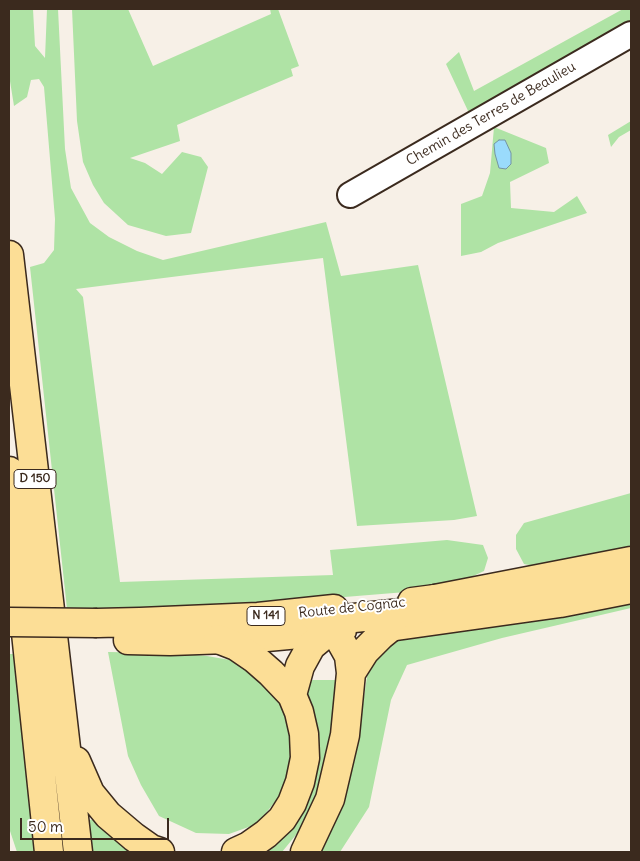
<!DOCTYPE html>
<html>
<head>
<meta charset="utf-8">
<style>
  body { margin:0 }
  #map { position:relative; width:640px; height:861px; overflow:hidden; background:#f7f0e7; font-family:Delius,sans-serif }
  canvas { display:block }
  .frame { position:absolute; inset:0; border:10px solid #3b2a1e; pointer-events:none }
  .scale { position:absolute; left:20px; top:818px; width:149px; height:22px; box-sizing:border-box; border:2px solid #3b2a1e; border-top:0; padding-left:6px; font-size:15px; line-height:18px; white-space:nowrap; color:#3b2a1e; -webkit-text-stroke:4px #fff; paint-order:stroke }
</style>
</head>
<body>
<div id="map">
<canvas width="640" height="861"></canvas>
<div class="frame"></div>
<div class="scale">50 m</div>
</div>
<script>
const ctx = document.querySelector('canvas').getContext('2d');
ctx.lineJoin = 'round';
function fill(path, color) {
  ctx.fillStyle = color;
  ctx.fill(path, 'evenodd');
}
function shape(rows) {
  const path = new Path2D();
  for (const r of rows) {
    path.moveTo(r[0], r[1]);
    for (let i = 2; i < r.length; i += 2) path.lineTo(r[i], r[i + 1]);
  }
  return path;
}
function strokePath(path, color, width, dash) {
  ctx.strokeStyle = color;
  ctx.lineWidth = width;
  ctx.lineCap = dash ? 'butt' : 'round';
  ctx.setLineDash(dash || []);
  ctx.stroke(path);
}
function write(font, color, halo, rows, align = 'center') {
  ctx.font = font + ' Delius,sans-serif';
  ctx.lineWidth = 4;
  ctx.setLineDash([]);
  ctx.textBaseline = 'middle';
  ctx.strokeStyle = halo;
  ctx.fillStyle = color;
  for (const [text, x, y, turn = 0] of rows) {
    ctx.save();
    ctx.translate(x, y);
    ctx.rotate((+turn || 0) * Math.PI / 180);
    ctx.textAlign = isNaN(turn) ? turn : align;
    if (halo) ctx.strokeText(text, 0, 0);
    ctx.fillText(text, 0, 0);
    ctx.restore();
  }
}
fill(shape([
  [9,9,33,9,35,46,45,58,47,9,58,9,65,149,71,188,90,223,109,237,137,251,163,260,326,222,341,276,418,265,477,516,454,520,357,526,323,258,76,289,83,297,120,582,333,575,330,550,447,540,483,545,488,558,484,571,467,579,406,592,234,606,139,612,67,609,30,267,44,263,54,250,55,219,44,87,39,79,31,80,27,97,14,106,9,75],
  [72,9,128,9,153,66,271,14,270,9,278,9,299,66,291,69,293,76,177,125,180,141,130,158,145,163,162,174,182,152,201,157,208,167,191,233,166,236,128,225,104,203,93,185,83,162,77,121],
  [623,9,631,9,631,25,469,113,446,64,459,52,474,91],
  [631,121,631,130,619,137,611,147,608,135],
  [494,127,546,148,549,163,510,182,511,208,554,212,577,196,587,213,498,243,481,252,461,256,461,204,482,196,490,173],
  [631,493,631,550,534,566,524,564,516,549,516,535,524,523],
  [631,597,631,608,502,638,407,665,391,700,369,807,340,852,315,852,329,834,347,792,356,751,368,670,385,650,400,638],
  [108,652,174,653,207,656,236,661,274,693,290,721,294,755,287,787,257,824,229,834,196,833,159,816,141,785,128,756],
  [9,654,19,654,41,852,17,852,9,828],
  [307,680,340,680,339,717,313,814,282,852,253,852,301,811,305,692],
  [98,819,144,852,93,852,89,820]
]), '#afe3a5');
const water = shape([
  [499,140,505,140,511,153,511,164,506,169,499,168,495,154,494,144,499,140]
]);
fill(water, '#9adbfc');
strokePath(water, '#7494a3', 1);
const minor = shape([
  [350,195,631,34]
]);
const major = shape([
  [412,602,435,599,631,561],
  [97,623,140,622,258,617,334,609],
  [382,628,560,603,631,589],
  [128,640,170,641,256,638,342,630]
]);
const highway = shape([
  [9,255,78,852],
  [9,471,49,852],
  [311,612,329,631,335,620,411,612,435,599],
  [218,639,236,646,255,659,271,673,292,695,299,712,304,734,305,758,300,782,292,803,282,819,266,834,249,846,236,852],
  [351,673,365,651,380,636,391,627],
  [292,695,300,666,311,646,329,631,340,640,349,656,351,673,345,735,330,799,305,852],
  [76,761,90,793,108,815,134,837,151,849,160,852]
]);
strokePath(minor, '#3b2a1e', 28);
strokePath(major, '#3b2a1e', 31);
strokePath(highway, '#3b2a1e', 31);
strokePath(minor, '#fff', 24);
strokePath(major, '#fcde96', 28);
strokePath(highway, '#fcde96', 28);
const majorBridge = shape([
  [9,622,97,623]
]);
strokePath(majorBridge, '#3b2a1e', 31, []);
strokePath(majorBridge, '#fcde96', 28);
for (const [x, y, w] of [
  [35,479,42],
  [266,616,38]
]) {
  const box = new Path2D();
  box.roundRect(x - w / 2, y - 9.5, w, 19, 4);
  ctx.fillStyle = '#fff';
  ctx.fill(box);
  strokePath(box, '#3b2a1e', 1);
}
write('bold 12px', '#3b2a1e', null, [
  ["D 150",35,479],
  ["N 141",266,616]
]);
write('14px', '#3b2a1e', '#fff', [
  ["Chemin des Terres de Beaulieu",491,114,-30],
  ["Route de Cognac",352,608,-6]
]);
</script>
</body>
</html>
